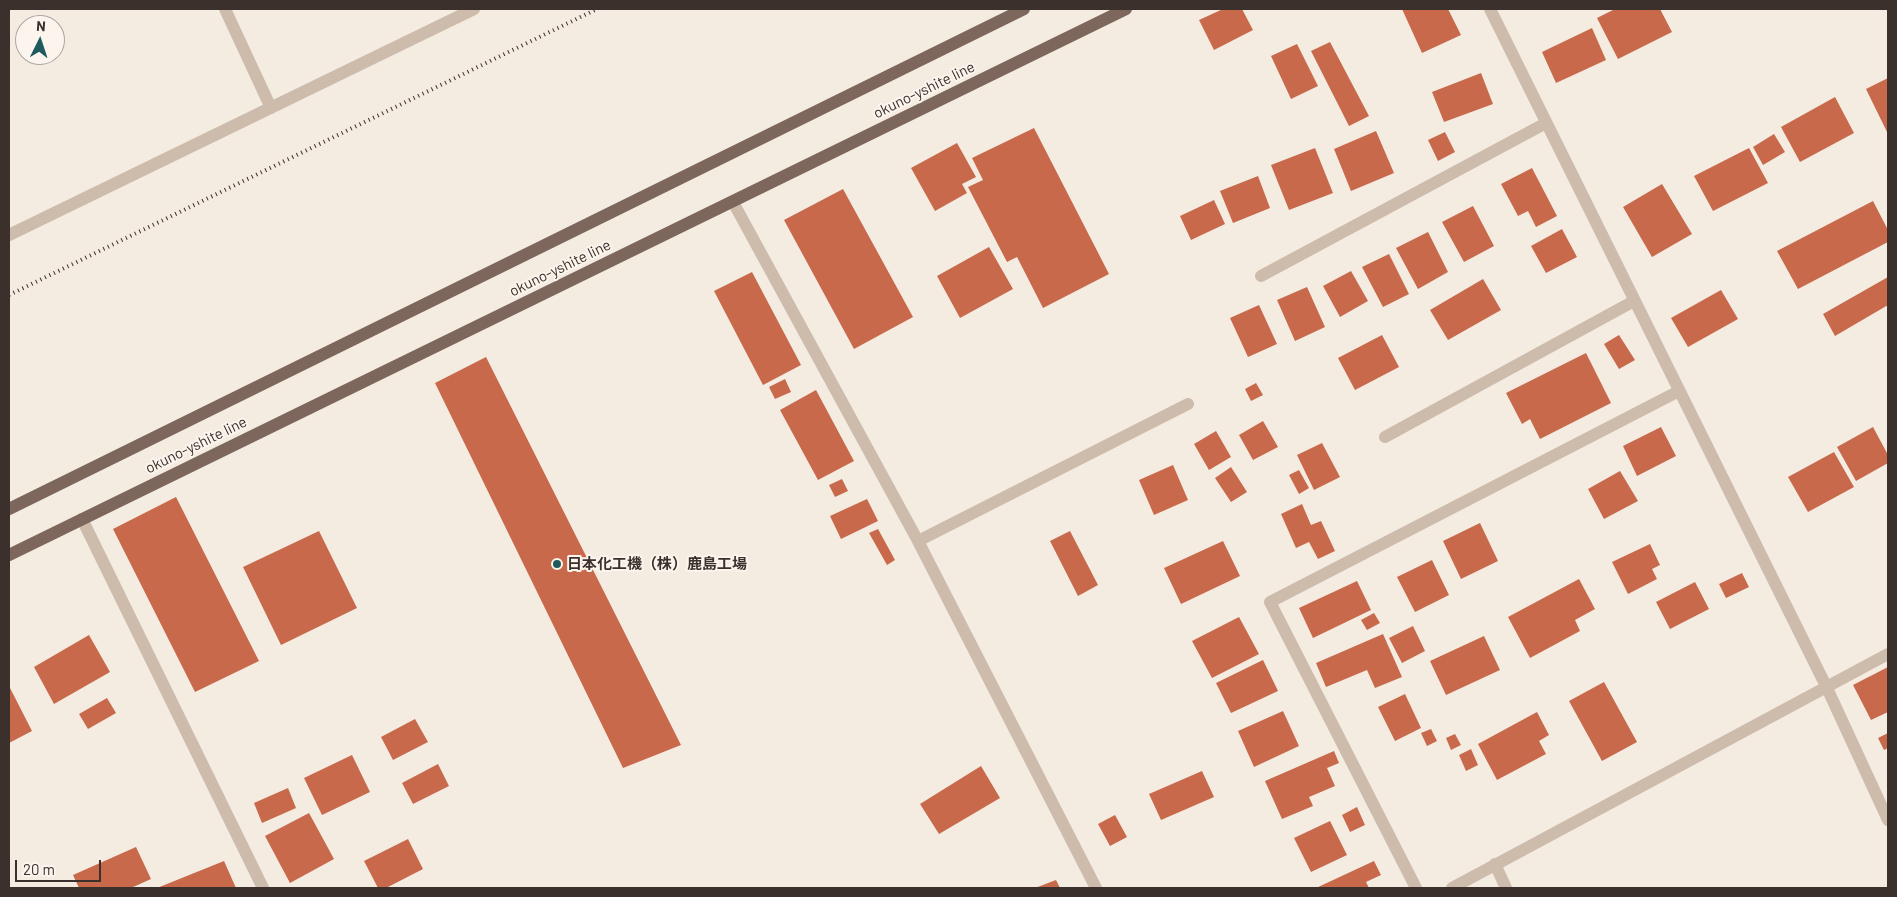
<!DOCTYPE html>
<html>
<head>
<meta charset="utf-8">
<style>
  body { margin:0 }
  #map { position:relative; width:1897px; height:897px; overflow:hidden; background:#f4ebe1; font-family:Barlow,sans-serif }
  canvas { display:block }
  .frame { position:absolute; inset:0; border:10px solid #3b302b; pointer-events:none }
  .north { position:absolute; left:15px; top:15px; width:50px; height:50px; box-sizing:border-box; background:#fbf5ee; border:1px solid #aea6a0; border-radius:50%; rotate:4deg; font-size:14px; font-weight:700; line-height:20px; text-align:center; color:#3b302b }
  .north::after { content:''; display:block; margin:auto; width:18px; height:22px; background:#1f5a5e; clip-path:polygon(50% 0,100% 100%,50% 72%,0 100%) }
  .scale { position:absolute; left:15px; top:860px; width:86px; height:22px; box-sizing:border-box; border:2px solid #3b302b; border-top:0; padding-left:6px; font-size:15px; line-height:18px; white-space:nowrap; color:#3b302b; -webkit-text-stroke:4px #fbf5ee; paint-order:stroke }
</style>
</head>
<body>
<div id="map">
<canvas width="1897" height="897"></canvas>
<div class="frame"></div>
<div class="north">N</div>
<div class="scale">20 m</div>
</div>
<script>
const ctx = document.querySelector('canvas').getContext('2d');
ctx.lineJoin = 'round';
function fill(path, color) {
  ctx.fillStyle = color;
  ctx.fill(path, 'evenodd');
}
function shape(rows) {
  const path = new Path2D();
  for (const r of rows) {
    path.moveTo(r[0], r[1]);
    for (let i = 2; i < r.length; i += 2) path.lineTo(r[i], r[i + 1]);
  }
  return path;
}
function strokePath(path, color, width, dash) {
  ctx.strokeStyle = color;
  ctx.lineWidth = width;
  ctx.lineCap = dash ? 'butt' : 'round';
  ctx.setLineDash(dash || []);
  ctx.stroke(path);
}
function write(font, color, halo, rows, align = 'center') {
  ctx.font = font + ' Barlow,"Noto Sans JP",sans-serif';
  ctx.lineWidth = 4;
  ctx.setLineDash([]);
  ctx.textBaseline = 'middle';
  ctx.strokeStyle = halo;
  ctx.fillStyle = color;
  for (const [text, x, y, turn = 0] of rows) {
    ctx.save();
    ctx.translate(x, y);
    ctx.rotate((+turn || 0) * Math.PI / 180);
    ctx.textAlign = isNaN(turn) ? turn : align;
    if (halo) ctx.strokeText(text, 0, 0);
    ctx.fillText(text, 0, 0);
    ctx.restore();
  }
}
fill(shape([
  [1223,9,1242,9,1253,30,1214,50,1199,20],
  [1402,9,1448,9,1461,35,1422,53],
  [1615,9,1660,9,1672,32,1618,59,1597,18],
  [1592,28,1606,60,1556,83,1542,52],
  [1330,42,1369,116,1349,126,1311,51],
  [1297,44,1318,86,1291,99,1271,56],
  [1481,73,1493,104,1444,122,1432,92],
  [1888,78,1888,134,1866,89],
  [1835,97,1854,133,1800,162,1781,127],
  [1034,128,1109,274,1043,308,1017,257,1007,262,968,187,983,180,972,158],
  [1376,131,1394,173,1351,191,1334,149],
  [1445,132,1455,152,1438,161,1428,140],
  [1774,134,1785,152,1763,165,1753,147],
  [957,143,976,177,962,184,967,193,935,211,911,168],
  [1315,148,1333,193,1289,210,1271,165],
  [1749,148,1768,183,1713,211,1694,176],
  [1532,168,1557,216,1536,227,1528,211,1518,216,1501,184],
  [1258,176,1270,208,1233,223,1220,191],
  [1662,184,1692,234,1652,257,1623,207],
  [843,189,913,317,854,349,784,220],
  [1214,200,1225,224,1191,240,1180,216],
  [1873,201,1888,230,1888,242,1798,289,1777,251],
  [1473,206,1494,246,1464,262,1442,222],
  [1562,229,1577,257,1546,273,1531,246],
  [1428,232,1448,272,1418,289,1396,248],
  [989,247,1013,289,960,318,937,276],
  [1389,254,1409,294,1383,307,1362,267],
  [1351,271,1368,301,1340,317,1323,286],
  [752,272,801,365,763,385,714,291],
  [1888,277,1888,305,1835,336,1823,314],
  [1483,279,1501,310,1448,340,1430,310],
  [1307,287,1325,327,1295,341,1277,300],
  [1721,290,1738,319,1688,347,1671,318],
  [1259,305,1277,344,1248,357,1230,318],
  [1382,335,1399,367,1355,390,1338,358],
  [1619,335,1635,360,1619,369,1604,344],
  [1586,353,1611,403,1540,439,1530,419,1522,424,1506,393],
  [486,357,681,745,623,768,435,383],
  [785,379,791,392,775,399,769,387],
  [1256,383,1263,395,1251,401,1245,389],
  [816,390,854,461,818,480,780,410],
  [1263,421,1278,447,1253,460,1239,435],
  [1661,427,1676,456,1637,476,1623,446],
  [1873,427,1888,455,1888,463,1856,481,1837,447],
  [1216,431,1231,457,1209,470,1194,444],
  [1322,443,1340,477,1314,490,1297,455],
  [1834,452,1854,487,1808,512,1788,477],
  [1173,465,1188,500,1154,515,1139,480],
  [1231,467,1247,492,1231,502,1215,478],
  [1299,470,1309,488,1299,494,1289,475],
  [1620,471,1638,501,1604,519,1588,489],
  [842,479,848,491,835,497,829,485],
  [176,497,259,661,195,692,113,529],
  [867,499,878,521,841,539,830,516],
  [1302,504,1311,525,1321,521,1335,551,1318,559,1309,542,1296,548,1281,514],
  [1480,523,1498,561,1461,579,1443,541],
  [878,529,895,560,887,565,869,533],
  [319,531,357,608,281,645,243,567],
  [1070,531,1098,585,1078,596,1050,541],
  [1223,541,1240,576,1181,604,1164,568],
  [1650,544,1660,565,1652,569,1657,579,1628,594,1612,562],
  [1432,560,1449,595,1415,612,1397,577],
  [1742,573,1749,587,1726,598,1719,584],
  [1579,579,1595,609,1575,620,1580,631,1530,658,1508,617],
  [1357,581,1371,610,1313,638,1299,608],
  [1695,582,1709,609,1670,629,1656,602],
  [1374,613,1380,623,1367,630,1361,620],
  [1239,617,1259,654,1212,678,1192,641],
  [1413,626,1425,651,1402,663,1389,638],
  [1383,634,1402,677,1375,688,1367,670,1326,687,1316,663],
  [89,635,110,672,54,704,34,667],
  [1484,636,1500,670,1446,695,1430,661],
  [1263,660,1278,691,1231,713,1216,683],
  [1888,667,1888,712,1871,720,1853,685],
  [1604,682,1637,742,1602,761,1569,701],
  [9,686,32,731,9,743],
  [1405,694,1421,728,1395,741,1378,707],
  [107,698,116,713,88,729,79,714],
  [1283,711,1299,746,1254,767,1238,731],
  [1537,712,1549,735,1539,741,1546,754,1497,780,1478,744],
  [415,719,428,742,393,760,381,737],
  [1431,729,1437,741,1427,746,1421,733],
  [1888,733,1888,748,1884,750,1878,738],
  [1455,734,1461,745,1451,750,1446,738],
  [1471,749,1478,765,1466,771,1459,755],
  [1334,751,1339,763,1327,768,1335,786,1309,797,1313,806,1282,819,1265,781],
  [352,755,370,792,322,815,304,778],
  [438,764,449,786,413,804,402,783],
  [981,766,1000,798,939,834,920,804],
  [1202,771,1214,797,1161,820,1149,794],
  [288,788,296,808,262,823,254,803],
  [1357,807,1365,825,1350,832,1342,815],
  [309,813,334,859,290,883,265,836],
  [1115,815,1127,837,1110,846,1098,824],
  [1330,821,1347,855,1311,872,1294,838],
  [408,839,423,869,386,888,378,888,364,861],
  [136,847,151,879,131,888,79,888,73,875],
  [224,861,236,888,157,888],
  [1374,861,1381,875,1366,882,1369,888,1316,888],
  [1056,880,1060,888,1035,888]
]), '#c8694b');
strokePath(shape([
  [225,9,271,108],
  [1490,9,1827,688,1888,820],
  [733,202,918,541,1096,888],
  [9,235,474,9],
  [1261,276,1546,123],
  [1385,437,1634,301],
  [82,519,263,888],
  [918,541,1188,404],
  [1495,864,1506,888],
  [1416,888,1270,602,1679,391],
  [1452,888,1888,654]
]), '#cdbbac', 12);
strokePath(shape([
  [9,509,1024,9],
  [9,555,1126,9]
]), '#7d675c', 12);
strokePath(shape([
  [9,295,597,9]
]), '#3b302b', 4, [1, 4]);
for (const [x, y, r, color] of [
  [557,564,5,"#1f5a5e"]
]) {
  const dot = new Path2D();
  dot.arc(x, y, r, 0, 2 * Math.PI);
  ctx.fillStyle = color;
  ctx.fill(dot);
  strokePath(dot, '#fbf5ee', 2);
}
write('15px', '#3b302b', '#fbf5ee', [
  ["okuno-yshite line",924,90,-26],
  ["okuno-yshite line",560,268,-26],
  ["okuno-yshite line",196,445,-26]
]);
write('bold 15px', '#3b302b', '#fbf5ee', [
  ["日本化工機（株）鹿島工場",567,564]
], 'left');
</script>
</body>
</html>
